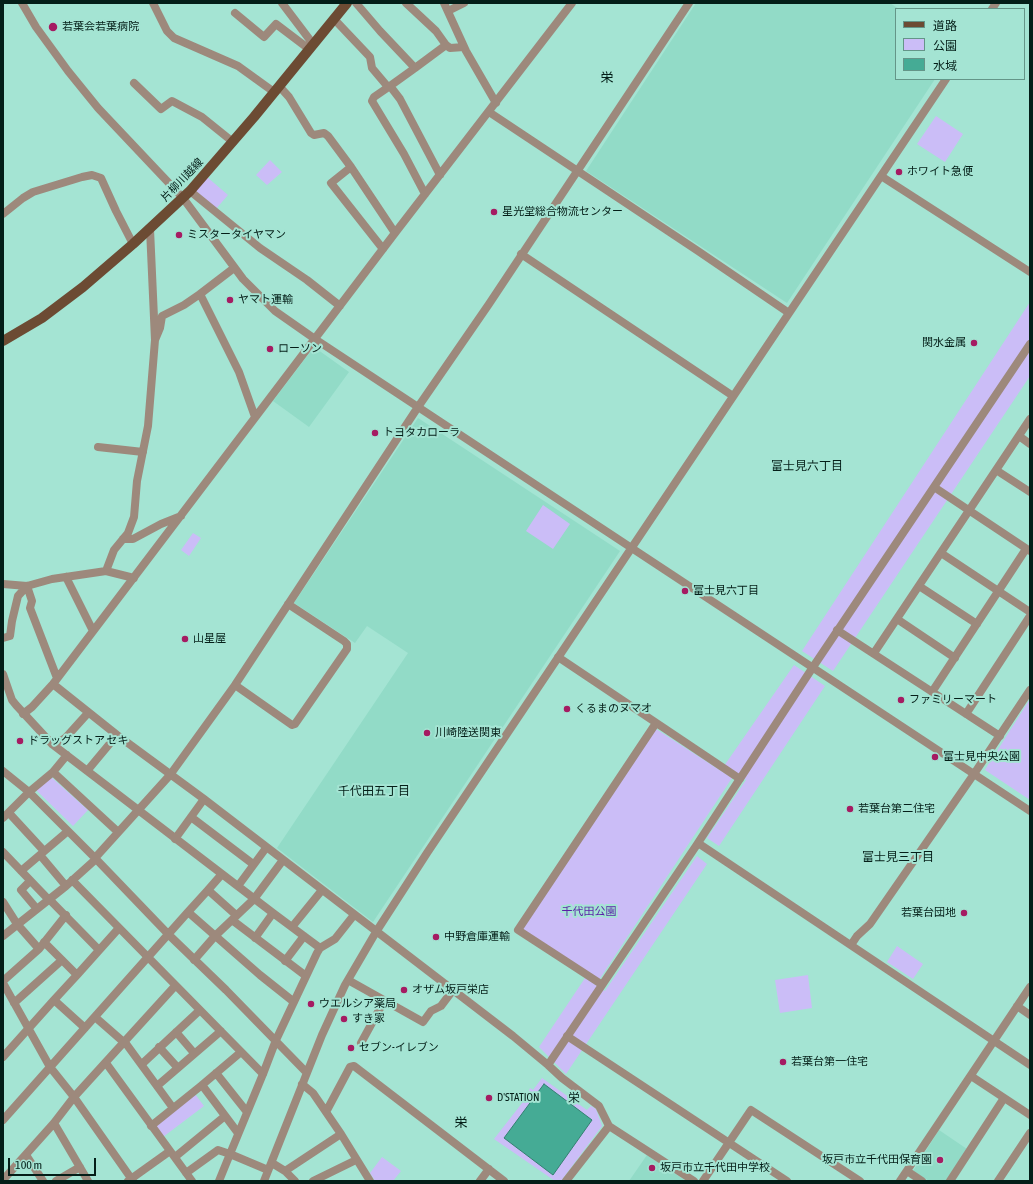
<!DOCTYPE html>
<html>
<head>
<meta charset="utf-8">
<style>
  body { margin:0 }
  #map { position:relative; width:1033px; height:1184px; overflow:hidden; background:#a4e4d3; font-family:"Asap Condensed","Noto Sans JP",sans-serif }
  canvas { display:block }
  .frame { position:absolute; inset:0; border:4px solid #041e18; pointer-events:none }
  .legend { position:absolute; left:895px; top:8px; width:130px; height:72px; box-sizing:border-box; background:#a4e4d3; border:1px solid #649588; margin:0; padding:5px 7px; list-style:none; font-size:12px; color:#041e18 }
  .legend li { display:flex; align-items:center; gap:8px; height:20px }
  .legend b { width:20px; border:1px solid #649588 }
  .scale { position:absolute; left:8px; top:1158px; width:88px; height:18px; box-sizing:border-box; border:2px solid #041e18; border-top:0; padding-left:5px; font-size:12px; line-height:14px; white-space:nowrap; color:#041e18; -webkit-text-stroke:3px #a4e4d3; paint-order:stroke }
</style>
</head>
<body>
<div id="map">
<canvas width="1033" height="1184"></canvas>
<div class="frame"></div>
<ul class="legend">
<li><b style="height:5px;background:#6c4b33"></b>道路</li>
<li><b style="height:11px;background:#cbbdf7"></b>公園</li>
<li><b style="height:11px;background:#45ab95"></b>水域</li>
</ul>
<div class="scale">100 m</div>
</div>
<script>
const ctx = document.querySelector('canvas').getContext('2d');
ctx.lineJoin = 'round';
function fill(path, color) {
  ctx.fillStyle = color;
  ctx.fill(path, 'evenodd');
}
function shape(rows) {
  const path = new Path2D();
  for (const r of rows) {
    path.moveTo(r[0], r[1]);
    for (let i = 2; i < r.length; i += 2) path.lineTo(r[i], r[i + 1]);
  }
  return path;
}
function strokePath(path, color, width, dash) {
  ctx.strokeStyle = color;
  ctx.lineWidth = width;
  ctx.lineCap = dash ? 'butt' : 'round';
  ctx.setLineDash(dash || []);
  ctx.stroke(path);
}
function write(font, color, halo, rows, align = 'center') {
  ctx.font = font + ' "Asap Condensed","Noto Sans JP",sans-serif';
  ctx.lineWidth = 4;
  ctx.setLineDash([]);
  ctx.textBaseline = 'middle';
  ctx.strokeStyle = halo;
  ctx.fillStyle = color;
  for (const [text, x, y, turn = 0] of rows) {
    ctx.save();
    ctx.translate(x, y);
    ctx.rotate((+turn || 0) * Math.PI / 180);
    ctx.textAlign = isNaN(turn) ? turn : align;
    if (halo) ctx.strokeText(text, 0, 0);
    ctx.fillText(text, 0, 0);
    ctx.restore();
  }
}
fill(shape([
  [696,3,890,3,899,9,896,9,896,79,935,79,787,303,586,171],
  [314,347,349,372,309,427,273,401],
  [418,418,620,551,373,922,277,848,408,653,367,626,355,643,294,603],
  [939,1130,967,1149,946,1181,929,1181,913,1171],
  [647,1155,686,1181,629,1181]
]), '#92dbc7');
fill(shape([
  [936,116,963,134,945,162,917,144],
  [270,160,282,172,267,185,256,175],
  [207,177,228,195,215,210,195,190],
  [1030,302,1030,376,833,671,802,651],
  [543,505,570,524,553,549,526,531],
  [193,533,201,538,189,556,181,550],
  [794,665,825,686,719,846,707,838,746,780,724,766],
  [1030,699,1030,800,985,770,996,751,997,751],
  [656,729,732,778,599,980,521,930],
  [50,776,88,810,73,826,37,791,37,789],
  [697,856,707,864,566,1074,539,1047,585,978,605,991],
  [897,946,923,964,913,979,887,962],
  [808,975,812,1008,780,1013,775,980],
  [542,1078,587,1110,591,1106,596,1109,602,1126,561,1181,555,1181,494,1139,526,1098,530,1088,533,1090],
  [195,1094,204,1106,163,1137,156,1127,156,1124],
  [382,1157,401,1171,393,1181,375,1181,370,1173]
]), '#cbbdf7');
const water = shape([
  [544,1084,592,1120,553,1175,504,1138,544,1084]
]);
fill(water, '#45ab95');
strokePath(water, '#328170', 1);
strokePath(shape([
  [22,3,36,27,68,71,98,108,183,198,243,279,275,311,315,339,1030,811],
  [153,3,167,31,174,38,238,66,274,92],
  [282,3,313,44],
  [356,3,380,31,415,68,446,45],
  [406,3,436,31,446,45,450,48,464,47],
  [444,3,466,51,496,103],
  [992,9,996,3],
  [448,11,464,3],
  [235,13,264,37,276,24,309,49],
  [334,19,370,57,372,68,388,87],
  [134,83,161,109,172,101,202,117,233,142],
  [279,86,289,97,311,133,314,135,324,133,328,136,351,167],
  [390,86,415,68],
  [489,112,698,251,789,313],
  [881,176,1030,272],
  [190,191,260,248,307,280,340,306],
  [425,194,404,154,372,101,374,97,390,86,400,99,440,175],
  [3,214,23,198,33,192,82,177,92,175,101,178,116,211,133,244],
  [150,229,155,340,160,328,162,316,184,305,200,294],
  [383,249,331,183,351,167,395,233],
  [521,254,733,396],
  [234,268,200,294,239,372,255,417],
  [1019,436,1030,444],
  [98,447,143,452],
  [996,470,1030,492],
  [934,487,1030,551],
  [123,539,133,539,161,524,181,516],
  [941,553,1030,612],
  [106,571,114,550,128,533,134,517,137,481,148,426,155,340],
  [66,577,93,631],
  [3,584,27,586,52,579,106,571,134,578],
  [27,586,32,601,30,608,57,678],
  [919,586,977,624],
  [897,619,955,658],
  [837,630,1000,736],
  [3,638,10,636,12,621,18,596,27,586],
  [874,653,1030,419],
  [558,657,740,779],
  [3,674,12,700,16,705,52,744,273,913,255,938],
  [53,684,117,735,204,799,513,1036,548,1065,562,1078,599,1106,609,1126,694,1181],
  [235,685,292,725,295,724,347,649,347,644,344,641,288,604],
  [932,692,1026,549],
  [23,714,32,707,53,684,395,233,572,3],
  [966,714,1030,616],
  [52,744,64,739,69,734,88,713],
  [3,771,29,792,96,859,169,935,226,990,306,1072],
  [87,771,117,735],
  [53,772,118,832],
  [9,813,44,851],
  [191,817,253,864],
  [3,818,29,792,53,772,67,755],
  [175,839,204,799],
  [698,843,1030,1065],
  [3,852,49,900],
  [40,855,66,886],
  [95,858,170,775,235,685,418,407,489,304,689,3],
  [21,871,68,831],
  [222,874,208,890,236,915],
  [72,880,263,1074],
  [30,881,21,890,37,909],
  [238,886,266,848],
  [49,899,99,950],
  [3,902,17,924,39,949],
  [188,912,208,890],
  [273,913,320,948],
  [232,920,306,976],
  [292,927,322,890],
  [3,936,66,886,96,859],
  [44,942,77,975,119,928],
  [851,945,857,936,870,924,974,774,1030,690],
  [194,960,215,936,254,899,283,860],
  [285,961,304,936],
  [348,980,423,1022,431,1011,441,1006,453,990],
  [3,981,39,949,66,915],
  [3,983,50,1067,74,1097,133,1181],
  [601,984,518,930,656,723],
  [54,1000,77,975],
  [14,1003,62,960],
  [1017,1006,1030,1015],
  [95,1017,127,1045,173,1108],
  [176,1032,194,1053],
  [567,1036,787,1181],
  [361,1043,384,1001],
  [159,1047,178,1068],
  [3,1057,54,1000,85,1028],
  [106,1063,192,1181],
  [142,1064,200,1010],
  [548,1065,696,846,813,667,1030,344],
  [216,1073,247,1112],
  [971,1076,1030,1115],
  [302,1084,313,1093,341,1134,370,1181],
  [202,1085,238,1133],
  [157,1086,221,1031],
  [326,1112,350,1067,354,1066,504,1181],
  [3,1120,188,912,260,975,294,1002],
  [54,1123,88,1181],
  [151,1126,202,1085,241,1052],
  [26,1155,43,1181],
  [175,1157,225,1116],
  [272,1163,285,1171,295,1181],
  [268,1170,230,1154,263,1074,276,1040,317,953,320,948,335,939,354,915],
  [285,1171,341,1134],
  [907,1171,922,1181],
  [186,1173,218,1150,230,1154,219,1181],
  [3,1180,54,1123,74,1097,175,986],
  [56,1181,80,1167],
  [128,1181,170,1151],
  [264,1181,322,1035,345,985,376,932,427,853,946,79],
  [313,1181,356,1160],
  [480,1181,489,1169],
  [566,1181,609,1126],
  [703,1181,751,1110,860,1181],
  [900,1181,1030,987],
  [950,1181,1004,1098],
  [998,1181,1030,1133]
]), '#9d897c', 8);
strokePath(shape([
  [3,341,42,318,83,287,133,244,190,191,254,117,347,3]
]), '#6c4b33', 10);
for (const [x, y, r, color] of [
  [53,27,5,"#a51b62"],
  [899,172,4,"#a51b62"],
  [494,212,4,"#a51b62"],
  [179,235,4,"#a51b62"],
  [230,300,4,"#a51b62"],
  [974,343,4,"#a51b62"],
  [270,349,4,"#a51b62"],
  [375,433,4,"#a51b62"],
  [685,591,4,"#a51b62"],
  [185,639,4,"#a51b62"],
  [901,700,4,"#a51b62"],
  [567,709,4,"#a51b62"],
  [427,733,4,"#a51b62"],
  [20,741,4,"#a51b62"],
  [935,757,4,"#a51b62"],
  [850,809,4,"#a51b62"],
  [964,913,4,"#a51b62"],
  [436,937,4,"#a51b62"],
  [404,990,4,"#a51b62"],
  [311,1004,4,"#a51b62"],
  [344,1019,4,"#a51b62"],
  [351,1048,4,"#a51b62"],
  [783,1062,4,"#a51b62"],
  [489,1098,4,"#a51b62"],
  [940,1160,4,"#a51b62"],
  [652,1168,4,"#a51b62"]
]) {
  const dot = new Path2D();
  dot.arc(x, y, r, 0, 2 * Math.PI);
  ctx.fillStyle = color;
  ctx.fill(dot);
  strokePath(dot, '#a4e4d3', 1.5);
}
write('11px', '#041e18', '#a4e4d3', [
  ["若葉会若葉病院",62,27],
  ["ホワイト急便",907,172],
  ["星光堂総合物流センター",502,212],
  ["ミスタータイヤマン",187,235],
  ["ヤマト運輸",238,300],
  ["関水金属",966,343,"right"],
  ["ローソン",278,349],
  ["トヨタカローラ",383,433],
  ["富士見六丁目",693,591],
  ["山星屋",193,639],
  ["ファミリーマート",909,700],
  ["くるまのヌマオ",575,709],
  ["川崎陸送関東",435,733],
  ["ドラッグストア セキ",28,741],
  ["富士見中央公園",943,757],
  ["若葉台第二住宅",858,809],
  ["若葉台団地",956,913,"right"],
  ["中野倉庫運輸",444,937],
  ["オザム坂戸栄店",412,990],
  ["ウエルシア薬局",319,1004],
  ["すき家",352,1019],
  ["セブン-イレブン",359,1048],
  ["若葉台第一住宅",791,1062],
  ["D'STATION",497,1098],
  ["坂戸市立千代田保育園",932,1160,"right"],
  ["坂戸市立千代田中学校",660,1168]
], 'left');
write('11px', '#041e18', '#a4e4d3', [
  ["片柳川越線",182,180,-46]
]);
write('11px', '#5a1ea7', '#a4e4d3', [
  ["千代田公園",589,912]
]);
write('12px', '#041e18', '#a4e4d3', [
  ["富士見六丁目",807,466],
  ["千代田五丁目",374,791],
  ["富士見三丁目",898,857],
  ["栄",574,1098]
]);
write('13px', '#041e18', '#a4e4d3', [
  ["栄",607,78],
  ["栄",461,1123]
]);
</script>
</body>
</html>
